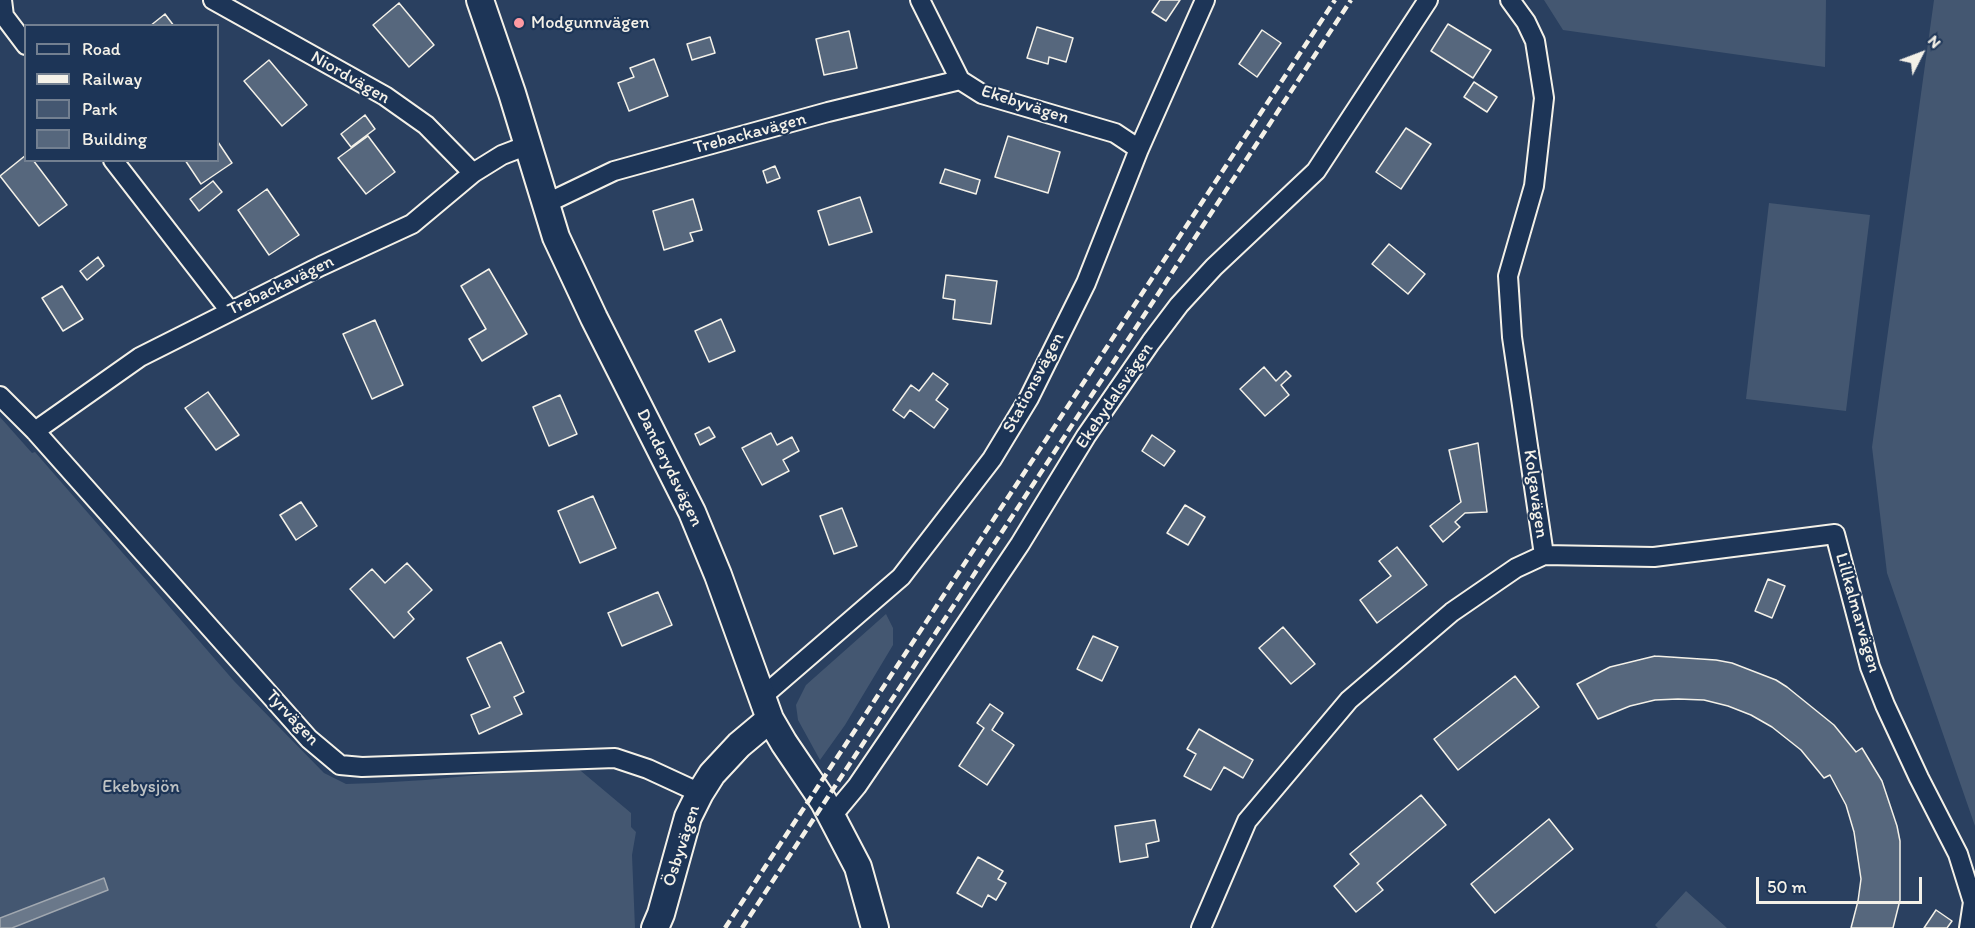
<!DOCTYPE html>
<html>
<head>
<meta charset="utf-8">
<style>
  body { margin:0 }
  #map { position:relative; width:1975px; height:928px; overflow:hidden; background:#2a4060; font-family:Itim,sans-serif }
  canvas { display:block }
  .legend { position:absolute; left:24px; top:24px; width:195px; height:138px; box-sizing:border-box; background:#1d3557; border:2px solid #738091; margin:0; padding:8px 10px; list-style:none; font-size:18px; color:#f4f1e8 }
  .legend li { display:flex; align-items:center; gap:12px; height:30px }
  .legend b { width:30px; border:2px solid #738091 }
  .north { position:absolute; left:1891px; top:24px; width:60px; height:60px; -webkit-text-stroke:4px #1d3557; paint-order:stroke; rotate:48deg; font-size:16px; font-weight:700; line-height:24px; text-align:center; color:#f4f1e8 }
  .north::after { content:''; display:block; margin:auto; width:21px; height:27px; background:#f4f1e8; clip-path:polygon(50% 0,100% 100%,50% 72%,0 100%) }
  .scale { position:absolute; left:1756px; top:877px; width:166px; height:27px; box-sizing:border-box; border:3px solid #f4f1e8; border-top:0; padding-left:8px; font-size:18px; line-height:21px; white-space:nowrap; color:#f4f1e8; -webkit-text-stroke:4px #1d3557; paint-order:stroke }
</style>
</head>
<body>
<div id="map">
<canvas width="1975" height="928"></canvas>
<ul class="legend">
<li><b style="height:8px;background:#1d3557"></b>Road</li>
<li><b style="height:8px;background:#f4f1e8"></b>Railway</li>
<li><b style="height:16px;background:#445771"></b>Park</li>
<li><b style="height:16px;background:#56677d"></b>Building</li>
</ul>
<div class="north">N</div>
<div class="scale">50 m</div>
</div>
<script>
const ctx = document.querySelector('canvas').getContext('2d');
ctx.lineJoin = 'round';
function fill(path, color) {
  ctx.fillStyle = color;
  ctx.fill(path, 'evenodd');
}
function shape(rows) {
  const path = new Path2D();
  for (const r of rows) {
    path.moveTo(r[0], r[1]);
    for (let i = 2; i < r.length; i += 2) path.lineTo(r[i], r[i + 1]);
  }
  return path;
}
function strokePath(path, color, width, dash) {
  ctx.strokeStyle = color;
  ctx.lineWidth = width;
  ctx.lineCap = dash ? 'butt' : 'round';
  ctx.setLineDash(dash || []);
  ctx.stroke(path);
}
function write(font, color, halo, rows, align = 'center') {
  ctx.font = font + ' Itim,sans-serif';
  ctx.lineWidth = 4.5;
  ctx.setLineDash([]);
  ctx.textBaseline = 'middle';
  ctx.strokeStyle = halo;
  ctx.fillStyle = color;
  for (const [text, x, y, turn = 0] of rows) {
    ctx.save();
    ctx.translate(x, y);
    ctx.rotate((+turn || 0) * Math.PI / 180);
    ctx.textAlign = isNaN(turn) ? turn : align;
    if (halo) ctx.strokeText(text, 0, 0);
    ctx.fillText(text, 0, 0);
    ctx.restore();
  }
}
fill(shape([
  [1544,0,1826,0,1825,67,1563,30],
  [1934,0,1975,0,1975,826,1887,573,1872,447],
  [1769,203,1870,215,1846,411,1746,399],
  [0,417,32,453,35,452,234,681,324,773,346,784,375,783,425,780,575,766,631,813,631,827,636,832,632,855,635,928,0,928],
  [886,614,893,628,893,645,845,725,820,760,798,720,796,705,806,685],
  [1686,891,1727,928,1658,928,1655,925]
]), '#445771');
const water = shape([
  [104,878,108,890,12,928,0,928,0,918,104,878]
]);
fill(water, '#6a788a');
strokePath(water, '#a1a8b0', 1.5);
const building = shape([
  [1160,0,1180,0,1166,21,1152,12,1160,0],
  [399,3,434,45,409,67,373,25,399,3],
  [165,14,174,26,150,26,165,14],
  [1448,24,1491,50,1473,78,1431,51,1448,24],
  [1037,27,1073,38,1066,62,1049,57,1048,64,1027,58,1037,27],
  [1262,30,1281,43,1257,77,1239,64,1262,30],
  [849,31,857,68,824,75,816,39,849,31],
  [710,37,715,53,692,60,687,44,710,37],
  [654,59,668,96,629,111,618,83,634,77,630,68,654,59],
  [269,60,307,105,282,126,244,81,269,60],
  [1474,82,1497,97,1487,112,1464,97,1474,82],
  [365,115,375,129,351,147,341,134,365,115],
  [1406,128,1431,144,1401,189,1376,172,1406,128],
  [368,136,395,172,366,194,338,158,368,136],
  [1008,136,1060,152,1048,193,995,177,1008,136],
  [218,142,232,163,201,184,185,160,218,160,218,142],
  [26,155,26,160,33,160,67,205,39,226,0,176,26,155],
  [775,166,780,178,767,183,763,171,775,166],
  [945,169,980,180,976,194,940,183,945,169],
  [213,181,222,192,199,211,190,199,213,181],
  [267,189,299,235,269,255,238,210,267,189],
  [860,197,872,232,829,245,818,211,860,197],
  [693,199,702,230,690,233,693,241,664,250,653,211,693,199],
  [1389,244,1425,274,1408,294,1372,264,1389,244],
  [98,257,104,266,87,280,80,271,98,257],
  [489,269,527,334,482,361,469,339,486,329,461,286,489,269],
  [946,275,997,281,991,324,953,319,955,300,943,298,946,275],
  [62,286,83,319,63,331,42,298,62,286],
  [721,319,735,351,709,362,695,331,721,319],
  [375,320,403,385,372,399,343,334,375,320],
  [1264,367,1276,381,1286,371,1291,376,1281,385,1289,395,1265,416,1240,389,1264,367],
  [933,373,948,384,936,400,948,409,934,428,910,410,904,418,893,410,911,385,919,391,933,373],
  [208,392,239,435,216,450,185,408,208,392],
  [560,395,577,434,549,446,533,407,560,395],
  [709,427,715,437,700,445,695,434,709,427],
  [771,433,777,445,792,437,799,451,783,460,789,471,762,485,742,448,771,433],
  [1152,435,1175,451,1164,466,1142,451,1152,435],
  [1478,443,1487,512,1465,513,1455,522,1460,527,1443,542,1430,526,1461,502,1449,450,1478,443],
  [593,496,616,548,580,563,558,511,593,496],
  [301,502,317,526,296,540,280,515,301,502],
  [1185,505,1205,517,1188,545,1167,533,1185,505],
  [842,508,857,546,834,554,820,516,842,508],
  [1397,547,1427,585,1377,623,1360,600,1391,576,1379,561,1397,547],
  [407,563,432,590,408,612,414,619,394,638,350,589,372,569,385,583,407,563],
  [1768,579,1785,586,1772,618,1755,611,1768,579],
  [658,592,672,625,622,646,608,613,658,592],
  [1283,627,1315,664,1291,684,1259,648,1283,627],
  [1093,636,1118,647,1102,681,1077,669,1093,636],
  [501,642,524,692,514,697,522,714,479,734,471,715,490,707,467,658,501,642],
  [1655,656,1716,660,1732,663,1776,680,1787,687,1834,725,1856,752,1862,748,1882,781,1897,826,1900,841,1900,900,1893,928,1851,928,1858,901,1861,879,1854,832,1846,805,1830,775,1824,778,1801,750,1772,727,1751,715,1728,706,1704,700,1678,699,1655,700,1630,706,1598,719,1577,684,1610,667,1655,656],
  [1515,676,1539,707,1458,770,1434,739,1515,676],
  [990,704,1003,713,992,730,1014,745,987,785,959,766,984,728,977,723,990,704],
  [1199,729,1253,760,1243,778,1224,767,1211,790,1184,776,1196,754,1187,749,1199,729],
  [1421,795,1446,825,1377,883,1383,890,1356,912,1334,886,1359,864,1350,854,1421,795],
  [1549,819,1573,849,1495,913,1471,884,1549,819],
  [1155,820,1159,841,1146,844,1148,857,1120,862,1115,826,1155,820],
  [978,857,1003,871,998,879,1006,883,996,900,988,895,982,907,957,893,978,857],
  [1936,910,1952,921,1947,928,1924,928,1936,910]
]);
fill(building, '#56677d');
strokePath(building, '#f4f1e8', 1.5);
const street = shape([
  [2,0,4,16,26,45],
  [213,0,385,96,426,125,473,173],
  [920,0,960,80,982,94,1115,133,1139,149],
  [113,160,230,311],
  [545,204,614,171,828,112,960,80],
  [0,396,35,431,309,739,340,765,362,767,615,758,648,769,700,793],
  [35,431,140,357,321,266,412,224,473,173,502,155,528,145],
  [1544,555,1654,557,1835,534,1870,667,1885,705,1919,778,1958,854,1973,902,1969,928],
  [762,697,901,577,992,459,1029,398,1086,283,1139,149,1205,0],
  [832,816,857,786,889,739,1020,544,1086,436,1151,342,1179,305,1214,267,1316,171,1428,0],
  [1201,928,1247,821,1349,700,1452,612,1516,568,1544,555,1512,337,1508,276,1534,186,1544,98,1535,41,1526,22,1510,0]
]);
const secondary = shape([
  [480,0,512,93,556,237,594,318,692,512,718,575,770,719,784,743,824,802,858,867,875,928],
  [655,928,661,914,688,817,700,793,712,774,739,745,770,719]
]);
strokePath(street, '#f4f1e8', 22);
strokePath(secondary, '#f4f1e8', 30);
strokePath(street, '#1d3557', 18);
strokePath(secondary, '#1d3557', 26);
strokePath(shape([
  [725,928,1335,0],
  [742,928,1351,0]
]), '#f4f1e8', 4.5, [9, 4.5]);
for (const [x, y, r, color] of [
  [519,23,6,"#ff9aa2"]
]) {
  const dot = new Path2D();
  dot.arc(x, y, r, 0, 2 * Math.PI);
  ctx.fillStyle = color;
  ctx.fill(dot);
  strokePath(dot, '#1d3557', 2);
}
write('18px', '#f4f1e8', '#1d3557', [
  ["Modgunnvägen",531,23]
], 'left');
write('18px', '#f4f1e8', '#1d3557', [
  ["Niordvägen",350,78,30],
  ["Ekebyvägen",1025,105,18],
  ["Trebackavägen",750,134,-15],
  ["Trebackavägen",281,286,-26],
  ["Stationsvägen",1034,383,-62],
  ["Ekebydalsvägen",1115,396,-56],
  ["Danderydsvägen",669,468,64],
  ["Kolgavägen",1535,494,82],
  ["Lillkalmarvägen",1857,613,74],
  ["Tyrvägen",292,718,47],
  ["Ösbyvägen",682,846,-72]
]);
write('18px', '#bfc3c4', '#1d3557', [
  ["Ekebysjön",141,787]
]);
</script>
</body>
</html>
